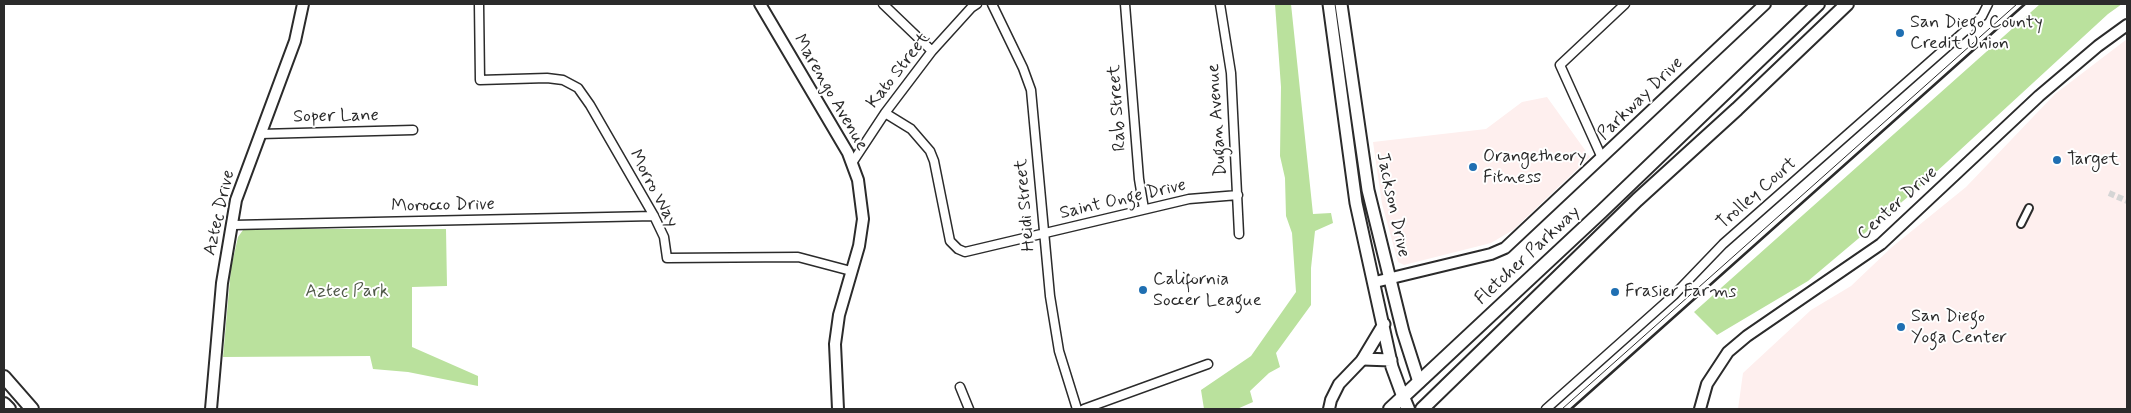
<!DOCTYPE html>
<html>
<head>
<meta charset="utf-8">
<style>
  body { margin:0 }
  #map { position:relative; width:2131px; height:413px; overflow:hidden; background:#fff; font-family:Mynerve,sans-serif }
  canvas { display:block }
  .frame { position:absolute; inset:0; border:5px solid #2b2b2b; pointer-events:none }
</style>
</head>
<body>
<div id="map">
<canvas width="2131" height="413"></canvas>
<div class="frame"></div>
</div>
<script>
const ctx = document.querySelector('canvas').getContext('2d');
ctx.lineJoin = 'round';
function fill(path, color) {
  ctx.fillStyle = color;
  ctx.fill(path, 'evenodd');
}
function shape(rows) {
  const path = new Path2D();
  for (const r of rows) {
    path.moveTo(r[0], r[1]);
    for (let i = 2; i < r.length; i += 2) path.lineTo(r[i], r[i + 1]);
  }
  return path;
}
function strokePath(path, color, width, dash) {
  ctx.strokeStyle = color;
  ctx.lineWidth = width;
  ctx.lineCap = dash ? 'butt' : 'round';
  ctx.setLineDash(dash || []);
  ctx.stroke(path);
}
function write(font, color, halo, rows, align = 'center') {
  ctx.font = font + ' Mynerve,sans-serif';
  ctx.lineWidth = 4;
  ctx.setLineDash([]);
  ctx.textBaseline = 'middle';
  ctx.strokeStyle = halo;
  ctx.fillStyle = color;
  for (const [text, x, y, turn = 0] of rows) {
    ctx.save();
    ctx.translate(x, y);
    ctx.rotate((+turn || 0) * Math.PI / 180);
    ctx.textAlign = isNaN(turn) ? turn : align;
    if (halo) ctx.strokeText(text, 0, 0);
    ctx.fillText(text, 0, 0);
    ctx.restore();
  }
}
fill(shape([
  [2127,39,2127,409,1738,409,1743,373,1811,310,1851,286,1892,247,1966,187,2055,94],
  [1547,97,1590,157,1513,230,1491,243,1404,265,1398,262,1382,204,1373,142,1486,129,1522,102]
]), '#feefee');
fill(shape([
  [1275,4,1291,4,1313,214,1331,213,1333,223,1315,231,1311,268,1311,305,1276,353,1280,367,1269,373,1250,391,1253,402,1237,409,1204,409,1201,390,1251,356,1296,292,1292,233,1286,216,1285,178,1280,156,1281,87],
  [2040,4,2122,4,2108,14,1922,185,1808,281,1717,335,1694,312],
  [299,229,446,229,447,286,412,287,412,347,478,376,478,386,408,372,373,369,370,356,223,357,231,268,238,237,243,230]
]), '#bae19d');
strokePath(shape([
  [2109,193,2127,201]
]), '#d5d5d5', 6, [6, 3]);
const pedestrian = shape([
  [2021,224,2029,208]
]);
const minor = shape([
  [479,4,480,80,547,78,563,80,578,88,590,105,654,216,664,237,667,258,798,257,851,271],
  [883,4,932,51],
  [992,4,1023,68,1031,90,1050,296,1059,351,1077,409],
  [1125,4,1139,179,1144,209],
  [1220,4,1231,73,1239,234],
  [885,113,911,129,930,151,934,161,950,241,958,249,965,252,1189,199,1238,195],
  [260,134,413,130],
  [1602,158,1560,65,1625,4],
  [852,163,885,113,932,51,971,8,977,4],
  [233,225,654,216],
  [960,387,969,409],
  [1084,409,1208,364],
  [1546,409,1674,295,1723,244,1982,16,1988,4]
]);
const tertiary = shape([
  [760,4,848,153,858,180,863,219,859,246,839,315,835,344,838,409],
  [1375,282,1491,254,1505,248,1765,4],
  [211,409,222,283,236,200,295,41,303,4],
  [1329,409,1331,400,1339,384,1363,359],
  [1700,409,1707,384,1728,352,1747,336,1881,244,2039,96,2098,46,2127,25]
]);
const secondary = shape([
  [1329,4,1356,203,1392,367,1403,397],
  [1341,4,1368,190,1403,332,1419,382],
  [1363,359,1384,324],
  [1363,359,1391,360]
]);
const primary = shape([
  [4,377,32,409],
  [1403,397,1408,409],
  [4,404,9,409],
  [1390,409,1601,212,1818,4],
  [1422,409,1637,200,1737,109,1847,4]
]);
strokePath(pedestrian, '#2b2b2b', 10);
strokePath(minor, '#2b2b2b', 11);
strokePath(tertiary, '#2b2b2b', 14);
strokePath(secondary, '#2b2b2b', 15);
strokePath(primary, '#2b2b2b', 16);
strokePath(pedestrian, '#fff', 6);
strokePath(minor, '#fff', 8);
strokePath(tertiary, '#fff', 10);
strokePath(secondary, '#fff', 11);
strokePath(primary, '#fff', 12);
strokePath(shape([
  [1562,409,2017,4]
]), '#2b2b2b', 1);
strokePath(shape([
  [1571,409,2025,4]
]), '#2b2b2b', 2.5);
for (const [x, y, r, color] of [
  [1900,33,5,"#1f6fb2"],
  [2057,160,5,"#1f6fb2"],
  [1473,167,5,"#1f6fb2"],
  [1143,290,5,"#1f6fb2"],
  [1615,292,5,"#1f6fb2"],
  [1901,327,5,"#1f6fb2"]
]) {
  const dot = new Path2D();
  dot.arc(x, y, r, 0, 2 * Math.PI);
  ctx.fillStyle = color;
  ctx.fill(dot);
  strokePath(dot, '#fff', 2);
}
write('18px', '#2b2b2b', '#fff', [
  ["San Diego County",1910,23],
  ["Credit Union",1910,44],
  ["Orangetheory",1483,157],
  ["Fitness",1483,178],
  ["Target",2067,160],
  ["California",1153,280],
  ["Soccer League",1153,301],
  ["Frasier Farms",1625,292],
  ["San Diego",1911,317],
  ["Yoga Center",1911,338]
], 'left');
write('18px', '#2b2b2b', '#fff', [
  ["Kato Street",899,71,-52],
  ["Marengo Avenue",830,93,60],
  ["Parkway Drive",1641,99,-44],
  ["Rab Street",1118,108,-94],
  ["Soper Lane",336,117,-1],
  ["Dugan Avenue",1218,120,-94],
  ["Morro Way",653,189,62],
  ["Trolley Court",1757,194,-41],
  ["Saint Onge Drive",1123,200,-13],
  ["Center Drive",1898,204,-42],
  ["Heidi Street",1026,205,-95],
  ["Jackson Drive",1392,205,78],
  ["Morocco Drive",443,206,-1],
  ["Aztec Drive",220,213,-77],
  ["Fletcher Parkway",1528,256,-43]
]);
write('18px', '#4f5848', '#fff', [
  ["Aztec Park",347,292]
]);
</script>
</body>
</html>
